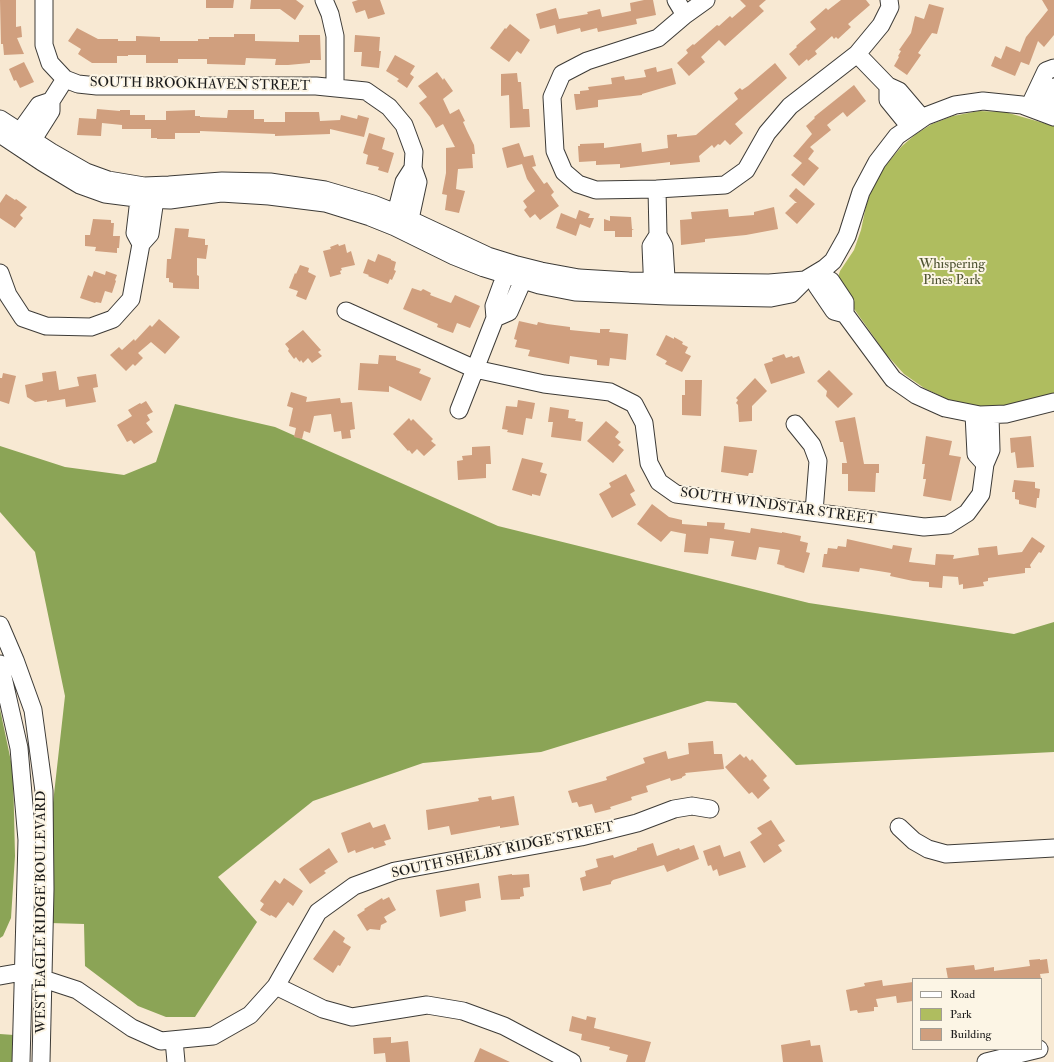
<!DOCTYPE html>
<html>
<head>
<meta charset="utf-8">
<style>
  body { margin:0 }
  #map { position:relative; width:1054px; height:1062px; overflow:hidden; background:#f8e9d3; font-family:"IM FELL Double Pica",serif }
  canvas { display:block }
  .legend { position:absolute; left:912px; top:978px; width:130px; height:72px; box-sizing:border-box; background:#fcf5e5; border:1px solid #a29e95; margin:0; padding:5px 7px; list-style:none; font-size:12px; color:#1c1c1c }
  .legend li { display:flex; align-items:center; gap:8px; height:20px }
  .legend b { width:20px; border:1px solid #a29e95 }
</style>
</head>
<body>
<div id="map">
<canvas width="1054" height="1062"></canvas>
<ul class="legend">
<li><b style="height:5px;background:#fff"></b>Road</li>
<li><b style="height:11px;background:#afbd5f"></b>Park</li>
<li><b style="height:11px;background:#d09f7e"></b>Building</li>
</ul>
</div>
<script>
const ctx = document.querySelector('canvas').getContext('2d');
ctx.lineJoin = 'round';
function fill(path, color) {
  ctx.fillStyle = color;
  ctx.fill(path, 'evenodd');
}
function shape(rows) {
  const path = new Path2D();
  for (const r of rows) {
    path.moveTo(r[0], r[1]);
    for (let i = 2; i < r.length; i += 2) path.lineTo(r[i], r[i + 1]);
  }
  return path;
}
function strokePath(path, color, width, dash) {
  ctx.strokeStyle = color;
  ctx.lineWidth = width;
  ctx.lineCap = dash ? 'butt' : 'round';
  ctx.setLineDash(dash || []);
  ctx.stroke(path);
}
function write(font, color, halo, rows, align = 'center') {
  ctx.font = font + ' "IM FELL Double Pica",serif';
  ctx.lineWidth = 4;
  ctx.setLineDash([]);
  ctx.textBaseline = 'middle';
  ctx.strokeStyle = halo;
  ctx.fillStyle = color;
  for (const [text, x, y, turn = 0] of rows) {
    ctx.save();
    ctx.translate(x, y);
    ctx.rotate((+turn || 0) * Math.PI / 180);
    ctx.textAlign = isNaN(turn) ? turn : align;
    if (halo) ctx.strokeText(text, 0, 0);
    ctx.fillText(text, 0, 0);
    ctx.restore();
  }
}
fill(shape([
  [979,111,1005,112,1054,126,1054,394,1019,404,1001,406,975,406,949,400,924,388,904,374,886,354,852,306,838,277,840,271,854,250,861,230,866,206,873,186,886,165,902,146,916,134,932,124,953,116]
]), '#afbd5f');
fill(shape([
  [175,404,275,427,498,526,809,603,1014,634,1054,622,1054,752,796,765,736,703,707,701,541,752,423,763,313,801,218,877,257,922,195,1017,166,1017,138,1006,85,966,84,924,50,923,52,812,65,696,35,552,0,512,0,446,65,467,124,475,156,462],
  [0,709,13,771,15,856,11,918,3,936,0,938],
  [0,1034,14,1035,13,1062,0,1062]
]), '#8ba456');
fill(shape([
  [0,0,16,0,16,27,21,26,22,37,17,38,24,54,4,55,3,44,1,44],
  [206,0,234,0,233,8,206,8],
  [251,0,296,0,304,6,295,20,280,9,250,9],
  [358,0,380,0,385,14,368,19,365,10,356,13,352,2],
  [644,0,653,0,656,15,636,19,637,24,598,32,597,28,581,32,580,28,557,34,555,25,540,29,536,14,556,8,559,19,588,14,587,12,600,9,602,17,631,11,630,3],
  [740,0,766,0,759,6,764,11,725,46,719,40,701,57,705,62,689,76,677,63,688,53,686,50,693,44,694,45,717,25,719,26,730,16,732,18,746,6],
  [841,0,866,0,870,5,848,24,851,27,838,39,836,37,834,39,832,36,815,51,817,54,808,61,807,59,799,66,789,54,797,47,796,46,816,29,810,22,826,8,828,10],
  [1042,0,1054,0,1054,35,1044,47,1038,41,1029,65,1021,62,1015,76,991,66,995,56,1001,59,1006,46,1020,52,1026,37,1048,10],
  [929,4,944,8,937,34,932,33,918,53,921,55,907,75,894,66,899,57,898,56,901,51,899,50,911,33,915,16,924,19],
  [510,24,530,40,521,54,517,51,509,62,490,48,505,28,506,29],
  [77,28,98,39,118,39,118,41,136,41,136,36,160,37,160,41,198,41,198,39,209,39,209,37,234,37,234,34,255,34,255,41,299,42,299,35,320,35,321,60,310,60,310,63,288,65,275,65,276,59,246,58,245,65,207,64,207,59,178,59,178,63,146,63,146,55,128,55,128,56,117,56,117,63,92,63,78,54,81,49,68,41],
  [355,35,380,37,379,51,381,51,379,68,361,66,362,52,354,52],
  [395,55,415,66,410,74,414,77,407,88,397,81,399,79,386,71],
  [24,62,34,82,20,88,16,80,14,81,9,69],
  [775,63,787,78,735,124,743,133,730,145,725,140,720,145,718,144,714,148,712,145,699,156,700,162,670,165,670,162,620,168,620,164,596,165,596,161,579,162,578,146,580,146,580,144,604,143,604,148,641,143,642,152,668,148,667,135,677,134,677,137,696,135,738,99,734,93,740,88,742,90,748,86],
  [656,67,657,72,672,68,676,84,642,94,642,95,598,100,598,107,576,110,574,94,580,94,580,91,589,90,588,87,612,84,611,78,624,76,625,80,646,77,644,70],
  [437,72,443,80,444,78,453,91,443,99,450,114,459,109,465,121,463,122,467,131,474,145,475,154,472,154,473,168,458,169,456,189,465,191,459,213,445,210,447,195,442,194,446,173,446,148,455,147,443,124,436,128,430,117,419,103,427,97,418,86],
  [517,73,518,82,521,82,523,109,529,109,530,127,510,128,509,95,501,96,501,74],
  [854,85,866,101,847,117,843,112,827,125,831,130,810,147,814,151,808,159,819,168,804,186,791,175,802,163,793,156,812,134,806,126,815,118,814,117],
  [97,109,120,111,120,110,130,110,130,115,145,115,145,120,166,120,166,111,195,110,195,116,200,116,200,117,227,118,228,110,254,110,254,119,264,119,264,122,285,122,285,112,319,112,320,121,340,120,341,115,357,119,358,115,369,118,364,137,330,129,330,134,275,136,275,134,200,131,200,133,175,133,175,139,157,139,157,138,151,138,151,129,122,129,122,125,102,123,101,136,77,135,79,118,96,119],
  [369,133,385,138,382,149,394,153,388,173,378,170,379,167,366,164,368,155,363,153],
  [519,143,524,157,533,155,536,166,532,167,544,184,547,182,554,192,551,195,559,206,540,220,535,214,530,218,524,210,527,207,523,201,535,191,527,179,522,164,507,168,502,148],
  [796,188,815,204,797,224,785,213,795,203,797,203,789,196],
  [6,194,15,200,16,199,27,207,20,215,23,218,15,228,0,218,0,203],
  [774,207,778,229,746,235,705,239,705,242,681,245,680,220,692,219,691,212,728,209,729,217,754,215,754,212],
  [579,210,590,214,588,218,594,218,590,228,580,224,576,236,556,228,561,213,576,219],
  [610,216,631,217,632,229,634,230,632,230,632,237,615,237,615,231,604,231,604,219,610,221],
  [93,219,111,220,111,223,114,223,113,236,120,236,119,248,117,248,117,253,95,251,96,247,85,246,85,235,90,235],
  [175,228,189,229,188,237,205,239,205,245,208,245,206,259,197,258,197,275,199,276,199,289,173,288,173,283,169,282,169,278,166,278,167,259,171,259],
  [338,244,339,246,345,244,347,253,351,251,355,265,341,268,342,270,340,271,341,274,330,277,323,251,331,249,330,247],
  [378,254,391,259,391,260,396,262,394,270,396,271,392,280,390,279,388,284,368,276,369,275,363,273,368,259,375,262],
  [300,265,309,268,308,272,316,276,306,300,296,296,298,291,289,288,295,273,296,274],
  [94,271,105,275,106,271,117,275,115,280,116,281,112,293,105,291,101,303,96,302,95,303,80,298,88,275,92,277],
  [412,288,421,291,423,289,431,293,430,295,451,303,455,295,480,306,470,328,457,323,453,333,437,327,438,324,403,309],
  [159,319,180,337,165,354,151,342,138,353,143,358,135,366,133,364,126,371,110,355,119,347,122,350,134,339,135,341,150,325,152,327],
  [519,321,537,325,538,322,547,324,570,327,570,330,600,333,600,329,610,329,609,332,628,334,626,360,610,358,609,366,597,365,597,360,570,356,569,364,528,356,530,350,515,347,517,340,514,339],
  [303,330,321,350,318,352,322,356,312,363,308,358,303,363,301,360,300,362,298,360,296,357,294,359,288,351,289,349,285,344],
  [666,335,674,339,674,337,683,342,682,344,688,347,685,353,691,356,682,372,665,364,667,361,656,355],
  [784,354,786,358,792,356,793,358,799,356,805,373,771,384,764,364,773,361,772,358],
  [379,355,396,356,396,360,421,369,419,373,431,378,421,401,389,386,389,392,358,390,360,363,378,364],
  [829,370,853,394,838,408,826,396,827,391,817,381],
  [56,371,59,390,79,386,77,377,96,374,98,387,93,388,96,402,66,407,65,399,47,402,47,400,35,402,27,397,25,385,43,381,42,373],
  [3,373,16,376,9,404,0,401,0,378,2,378],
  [755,378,767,391,752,406,752,421,739,422,738,405,736,403,738,400,736,398],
  [685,380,702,380,701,416,682,415,682,395,685,395],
  [291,392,307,397,306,402,340,398,341,403,352,402,355,429,350,430,351,438,342,439,341,431,334,432,331,414,314,416,310,433,304,431,302,439,294,437,296,428,289,426,293,408,287,406],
  [518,400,535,403,532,419,526,418,523,435,507,432,508,430,502,429,506,406,517,407],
  [146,401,153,412,147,415,150,420,146,423,153,432,134,444,131,440,127,442,117,425,132,416,128,410,140,403,141,404],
  [550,407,569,410,568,418,576,419,575,421,583,422,581,441,551,437,553,422,548,422],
  [855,417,864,464,879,464,879,473,876,473,875,492,848,491,848,474,842,474,842,463,847,463,843,442,840,442,835,421],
  [409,418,411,421,413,419,433,439,431,441,436,445,424,456,417,449,412,454,409,450,408,451,393,434],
  [606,421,619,432,615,437,621,442,618,445,624,450,613,463,587,441],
  [926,436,952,441,949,455,961,457,951,501,923,496,926,479,923,479,925,464,922,464],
  [1031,436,1034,467,1017,468,1015,452,1011,453,1010,438],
  [490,446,491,464,486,464,486,478,458,480,457,461,463,460,462,456,472,455,472,447],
  [724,446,757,450,753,473,749,473,748,476,721,472],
  [522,458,543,463,540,472,547,474,540,496,532,494,532,496,512,490],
  [626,474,635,491,630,494,636,505,612,518,599,494,611,487,609,483],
  [1014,480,1035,482,1035,488,1040,489,1039,498,1037,498,1036,508,1019,504,1019,500,1015,499,1015,492,1012,492],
  [652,504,669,517,682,520,682,524,707,526,707,522,725,523,724,529,750,533,751,528,782,533,782,532,801,536,800,541,808,543,806,552,810,553,804,573,784,567,785,566,777,564,780,550,759,547,756,560,731,556,734,541,710,538,708,554,684,552,686,534,671,531,661,542,637,524],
  [1032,537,1045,546,1041,553,1039,552,1030,565,1031,568,1025,568,1025,573,988,578,988,581,983,582,984,586,963,589,963,584,959,585,958,577,943,576,942,588,929,587,929,582,913,581,890,576,891,573,860,568,859,572,822,567,824,554,827,554,828,548,837,549,838,546,846,547,847,539,892,549,893,545,912,548,909,562,935,565,936,554,954,555,953,559,979,555,978,548,997,546,998,555,1022,552],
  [713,741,714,754,722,754,724,769,685,773,686,775,682,777,682,778,671,781,670,778,646,786,648,792,631,797,632,800,610,807,611,809,595,813,592,804,579,807,577,802,572,803,568,791,607,780,606,777,645,763,643,758,666,751,668,759,689,754,688,743],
  [740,754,744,758,746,756,750,761,752,759,767,776,763,780,770,788,758,799,752,792,749,794,725,767],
  [491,796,492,800,514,796,519,825,500,828,500,826,451,835,449,826,428,830,426,810,479,801,478,798],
  [771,820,785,841,778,845,782,851,764,863,750,842,762,834,757,828],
  [370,822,373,828,385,824,391,839,384,841,386,845,374,849,373,847,356,853,355,850,348,853,341,833],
  [653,843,657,856,679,848,680,850,694,845,699,859,667,872,664,865,613,880,611,882,611,884,583,891,580,878,586,876,585,871,598,867,596,859,613,855,614,858,637,850,637,848],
  [720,845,724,857,740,851,746,867,719,876,717,869,713,871,711,865,708,866,703,851],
  [329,848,338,862,324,871,326,873,310,884,299,869],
  [512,874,512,875,529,874,530,887,523,888,524,896,520,897,520,899,501,900,498,876],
  [284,878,303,891,293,906,288,902,276,918,271,915,270,916,260,910,264,904,260,901,275,880,280,884],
  [479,883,481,898,465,901,466,911,440,917,436,890],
  [389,897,396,910,384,917,387,922,381,925,380,930,370,929,367,931,357,915,365,910,364,909,382,898,383,900],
  [334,930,345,938,343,942,351,947,340,966,338,965,333,973,313,959],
  [1040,959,1040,960,1047,959,1049,973,1040,974,1041,979,948,979,946,968,974,965,975,970,994,967,994,971,1030,966,1029,960],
  [882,980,883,986,913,982,913,1001,897,1003,896,996,876,999,878,1007,874,1007,874,1011,858,1013,857,1010,850,1011,846,990,865,986,864,983],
  [572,1016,586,1020,587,1016,596,1018,594,1028,651,1042,645,1062,626,1062,628,1055,609,1050,610,1047,581,1040,582,1034,569,1031],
  [391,1037,391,1043,408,1041,410,1062,386,1062,385,1053,374,1054,373,1038],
  [810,1040,811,1046,820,1045,823,1062,783,1062,781,1045],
  [480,1048,510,1062,474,1062]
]), '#d09f7e');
const minor = shape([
  [44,0,44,45,50,63,65,79,51,101],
  [324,0,330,14,335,36,335,88],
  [676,0,685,15],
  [857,54,888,86,899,91,922,118],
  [65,79,78,84,97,86,316,86,366,91,389,107,404,125,414,152,413,168,418,182,410,219,404,227],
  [888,86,888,100,910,127],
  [1029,107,1046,71,1054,68],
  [1043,113,1054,87],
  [0,119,51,152,86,172,108,180,144,186,169,185,222,181,270,182,325,190,373,204,396,213,488,256,517,265,541,271,579,278,629,281,769,283,805,280,825,268,833,261,847,236,861,192,877,162,897,136,926,116,955,105,983,101,1022,105,1054,117],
  [0,134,42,162,80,185,105,194,144,199,170,200,221,193,269,196,325,203,370,217,395,227,454,256,484,268,539,285,575,292,668,296,771,298,791,294,805,280],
  [14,140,39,105,51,101],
  [27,149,51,111,51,101],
  [138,188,139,199,135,233,141,244],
  [657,189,725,185,746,170,767,133,790,106,857,54,881,25,890,7,889,0],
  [391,223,396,213,404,182,413,168],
  [658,235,657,189,596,190,578,184,564,172,555,151,552,97,562,74,587,61,658,38,685,15,706,0],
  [658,235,664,246,667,293],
  [0,273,8,295,23,318,46,326,91,327,113,319,131,299,141,244,150,234,155,199,155,188],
  [817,273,831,281,845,302,845,314,834,311,817,286,817,273],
  [653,293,651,246,658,235],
  [346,311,475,369,544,384,610,392,634,404,644,423,649,463,659,482,676,494,924,527,948,525,967,513,981,494,985,464,991,450,990,415],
  [845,314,893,379,916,395,945,408,980,415,1006,414,1054,402],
  [495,318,509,312,527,271],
  [459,410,495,318,494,306,509,265],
  [974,414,976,454,985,464],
  [795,424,812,445,818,461,814,512],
  [0,625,15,660,33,710,44,791,45,889,41,1062],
  [0,664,19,748,27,840,21,1062],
  [899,827,914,841,928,849,946,854,1054,848],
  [0,976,22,972,77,990,132,1028,161,1041,213,1036,250,1015,276,986,318,912,354,886,395,871,581,837,637,823,674,809,692,806,710,809],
  [276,986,323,1009,352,1017,427,1005,463,1011,504,1026,572,1062],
  [174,1040,176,1062],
  [986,1062,1039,1049]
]);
strokePath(minor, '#3d3b37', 19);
strokePath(minor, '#fff', 17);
write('14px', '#1c1c1c', '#fcf5e5', [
  ["SOUTH BROOKHAVEN STREET",200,85,1],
  ["SOUTH WINDSTAR STREET",778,507,8],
  ["SOUTH SHELBY RIDGE STREET",503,851,-12],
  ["WEST EAGLE RIDGE BOULEVARD",42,912,-90]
]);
write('14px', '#4f5433', '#fcf5e5', [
  ["Whispering",952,265],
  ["Pines Park",952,281]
]);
</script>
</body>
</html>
